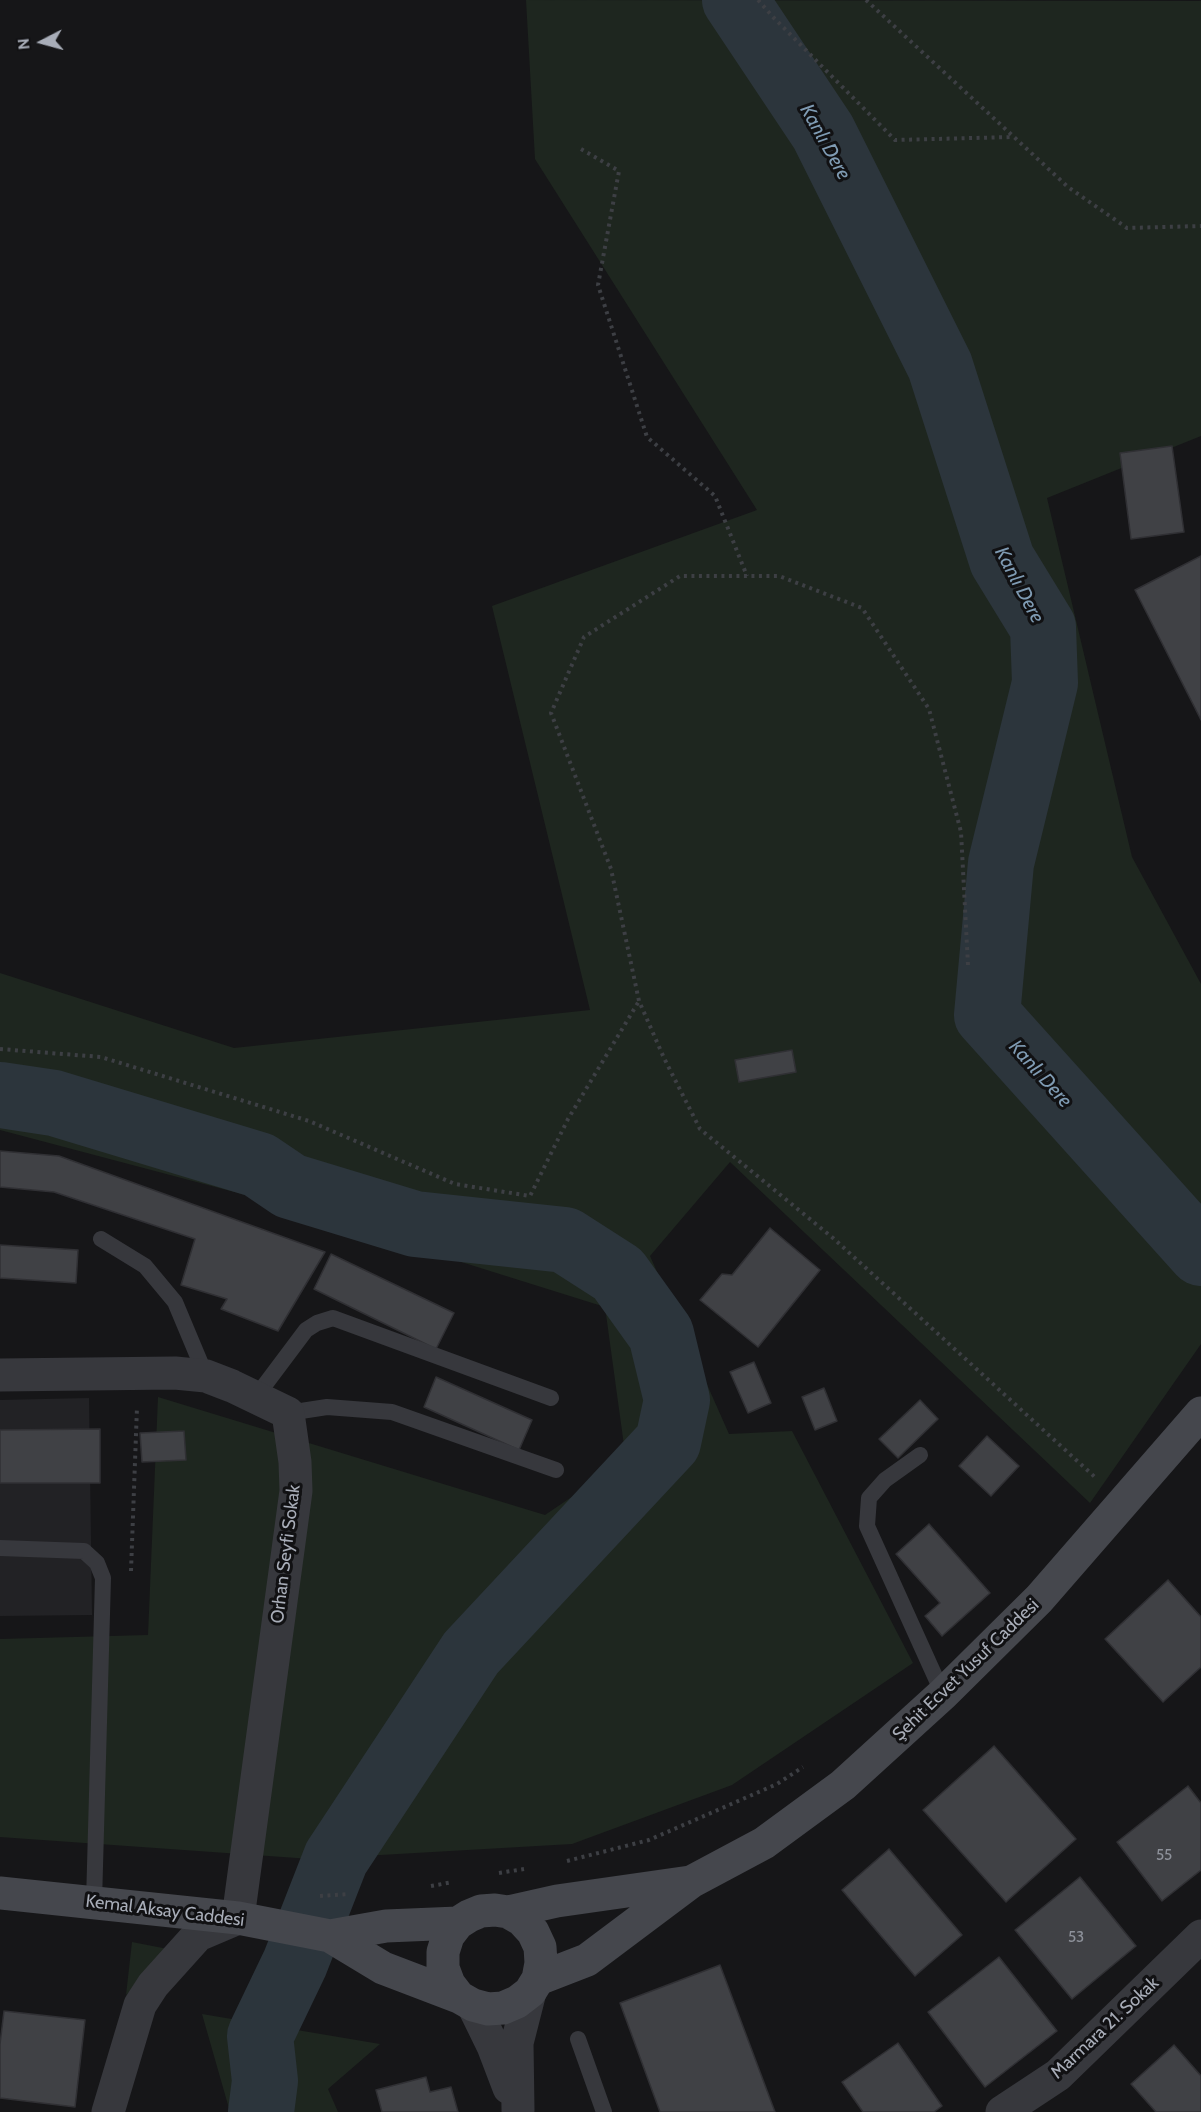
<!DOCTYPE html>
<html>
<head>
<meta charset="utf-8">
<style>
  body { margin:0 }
  #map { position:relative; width:1201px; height:2112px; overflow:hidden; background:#161618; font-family:Cabin,sans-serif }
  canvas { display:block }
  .north { position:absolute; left:12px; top:12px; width:60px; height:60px; -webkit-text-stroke:4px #111113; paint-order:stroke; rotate:264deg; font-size:16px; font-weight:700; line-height:24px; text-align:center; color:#a8adb8 }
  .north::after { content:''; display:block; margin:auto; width:21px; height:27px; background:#a8adb8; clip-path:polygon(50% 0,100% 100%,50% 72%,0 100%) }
</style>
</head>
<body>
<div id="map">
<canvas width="1201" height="2112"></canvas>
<div class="north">N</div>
</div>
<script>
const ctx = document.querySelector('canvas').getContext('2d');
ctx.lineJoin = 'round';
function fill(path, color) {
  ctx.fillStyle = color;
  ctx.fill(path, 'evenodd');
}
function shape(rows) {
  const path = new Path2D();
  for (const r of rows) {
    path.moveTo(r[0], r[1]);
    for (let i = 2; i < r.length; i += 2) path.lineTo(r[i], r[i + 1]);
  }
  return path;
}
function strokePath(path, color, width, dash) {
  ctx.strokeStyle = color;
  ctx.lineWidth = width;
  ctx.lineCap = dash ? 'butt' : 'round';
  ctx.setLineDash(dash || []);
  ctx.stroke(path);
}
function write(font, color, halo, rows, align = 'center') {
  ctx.font = font + ' Cabin,sans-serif';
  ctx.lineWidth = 6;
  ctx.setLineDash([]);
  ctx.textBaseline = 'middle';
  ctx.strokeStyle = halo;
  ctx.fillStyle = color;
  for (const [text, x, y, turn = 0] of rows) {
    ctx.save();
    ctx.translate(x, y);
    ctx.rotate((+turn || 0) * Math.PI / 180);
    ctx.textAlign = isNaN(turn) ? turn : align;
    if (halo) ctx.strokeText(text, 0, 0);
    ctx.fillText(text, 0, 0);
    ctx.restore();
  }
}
fill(shape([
  [89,1398,92,1615,0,1616,0,1400]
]), '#222225');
fill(shape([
  [526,0,1201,1,1201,436,1047,498,1132,857,1201,984,1201,1344,1090,1503,730,1162,650,1256,729,1434,792,1431,913,1663,732,1785,572,1844,311,1859,0,1837,0,1639,148,1635,158,1397,545,1515,626,1460,605,1307,257,1198,0,1130,0,973,234,1048,590,1010,492,606,757,510,535,159],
  [132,1942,173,1950,126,1995],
  [202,2014,380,2044,328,2089,338,2112,230,2112]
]), '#1e261f');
strokePath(shape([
  [735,0,823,132,940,366,1002,560,1043,627,1045,683,1001,863,987,1015,1201,1253],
  [0,1095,54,1103,259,1165,290,1186,415,1224,565,1240,618,1274,661,1334,677,1400,668,1442,471,1653,336,1858,295,1963,260,2036,265,2081,261,2112]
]), '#2c353c', 66);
const building = shape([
  [1172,446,1184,532,1131,539,1120,453,1172,446],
  [1201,556,1201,720,1135,590,1201,556],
  [792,1050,796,1072,739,1082,735,1060,792,1050],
  [0,1151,59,1156,325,1252,278,1331,221,1309,227,1299,181,1285,195,1239,54,1192,0,1187,0,1151],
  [770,1228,820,1270,758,1347,700,1300,722,1274,732,1275,770,1228],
  [0,1245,78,1250,76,1283,0,1278,0,1245],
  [331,1254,454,1313,436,1349,314,1289,331,1254],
  [754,1362,771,1403,748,1413,730,1372,754,1362],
  [436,1377,532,1420,519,1450,424,1407,436,1377],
  [824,1388,837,1421,815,1430,802,1397,824,1388],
  [920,1400,938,1419,898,1458,879,1439,920,1400],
  [100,1429,100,1483,0,1483,0,1430,100,1429],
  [184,1431,186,1460,142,1462,140,1433,184,1431],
  [987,1436,1019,1466,991,1496,959,1466,987,1436],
  [929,1524,990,1593,942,1636,925,1616,940,1603,896,1554,929,1524],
  [1168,1580,1201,1617,1201,1667,1163,1702,1105,1639,1168,1580],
  [994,1746,1076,1839,1006,1902,923,1810,994,1746],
  [1188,1786,1201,1803,1201,1870,1162,1901,1117,1842,1188,1786],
  [889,1849,962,1935,915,1976,842,1890,889,1849],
  [1080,1877,1136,1946,1072,1999,1015,1930,1080,1877],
  [999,1957,1057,2031,985,2087,928,2012,999,1957],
  [720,1965,775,2112,660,2112,620,2003,720,1965],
  [4,2011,85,2020,75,2107,0,2098,0,2044,4,2011],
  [898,2043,942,2106,934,2112,863,2112,842,2082,898,2043],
  [1174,2045,1201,2076,1201,2112,1156,2112,1131,2084,1174,2045],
  [426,2077,430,2092,451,2087,458,2112,382,2112,376,2090,426,2077]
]);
fill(building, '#404145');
strokePath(building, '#303034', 1.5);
strokePath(shape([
  [758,0,773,17,895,140,1013,137],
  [866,0,1068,187,1127,228,1201,226],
  [581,149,619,171,598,285,647,437,715,496,747,576],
  [968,965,961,832,929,709,862,608,779,576,680,576,584,637,551,713,611,869,639,1001,664,1058,700,1129,833,1238,1097,1479],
  [0,1049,101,1057,309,1121,455,1184,530,1196,568,1119,639,1001],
  [131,1571,137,1407],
  [567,1861,649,1840,777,1784,803,1767],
  [499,1873,524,1869],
  [431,1886,453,1882],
  [320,1896,349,1894]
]), '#3d3f44', 4, [3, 4.5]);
strokePath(shape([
  [101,1239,145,1266,175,1302,206,1376],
  [255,1398,306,1330,317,1323,333,1318,551,1398],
  [288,1413,327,1407,392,1412,556,1470],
  [920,1455,885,1480,869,1498,867,1526,943,1694],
  [0,1548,84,1551,97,1563,103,1578,94,1902],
  [578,2039,604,2112]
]), '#37383d', 16);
strokePath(shape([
  [0,1375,175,1373,206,1376,232,1386,288,1413,295,1462,296,1491,238,1918,198,1935,153,1985,140,2005,108,2112],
  [473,2005,493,2046,509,2088],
  [518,2110,517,2043,530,1992],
  [1002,2112,1058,2075,1201,1936]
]), '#37383d', 33);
strokePath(shape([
  [0,1893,238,1918,330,1936,386,1926,458,1923],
  [508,1912,557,1901,690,1882],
  [330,1936,383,1968,459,1997],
  [538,1979,541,1963,540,1947,533,1932,522,1920,508,1912,495,1910,481,1911,469,1916,458,1923,448,1936,443,1952,443,1968,449,1984,459,1997,473,2005,488,2009,503,2008,517,2002,530,1992,538,1979,587,1960,691,1882,764,1843,843,1785,943,1694,1039,1599,1201,1413]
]), '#45474d', 33);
write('15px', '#8e929b', null, [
  ["55",1164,1856],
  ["53",1076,1938]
]);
write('18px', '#a8adb8', '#111113', [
  ["Orhan Seyfi Sokak",286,1554,-83],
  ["Şehit Ecvet Yusuf Caddesi",966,1670,-44],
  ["Kemal Aksay Caddesi",165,1911,7],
  ["Marmara 21. Sokak",1105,2028,-43]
]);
write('italic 20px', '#7f9bb3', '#111113', [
  ["Kanlı Dere",825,142,61],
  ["Kanlı Dere",1019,585,62],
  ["Kanlı Dere",1040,1074,48]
]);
</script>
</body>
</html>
